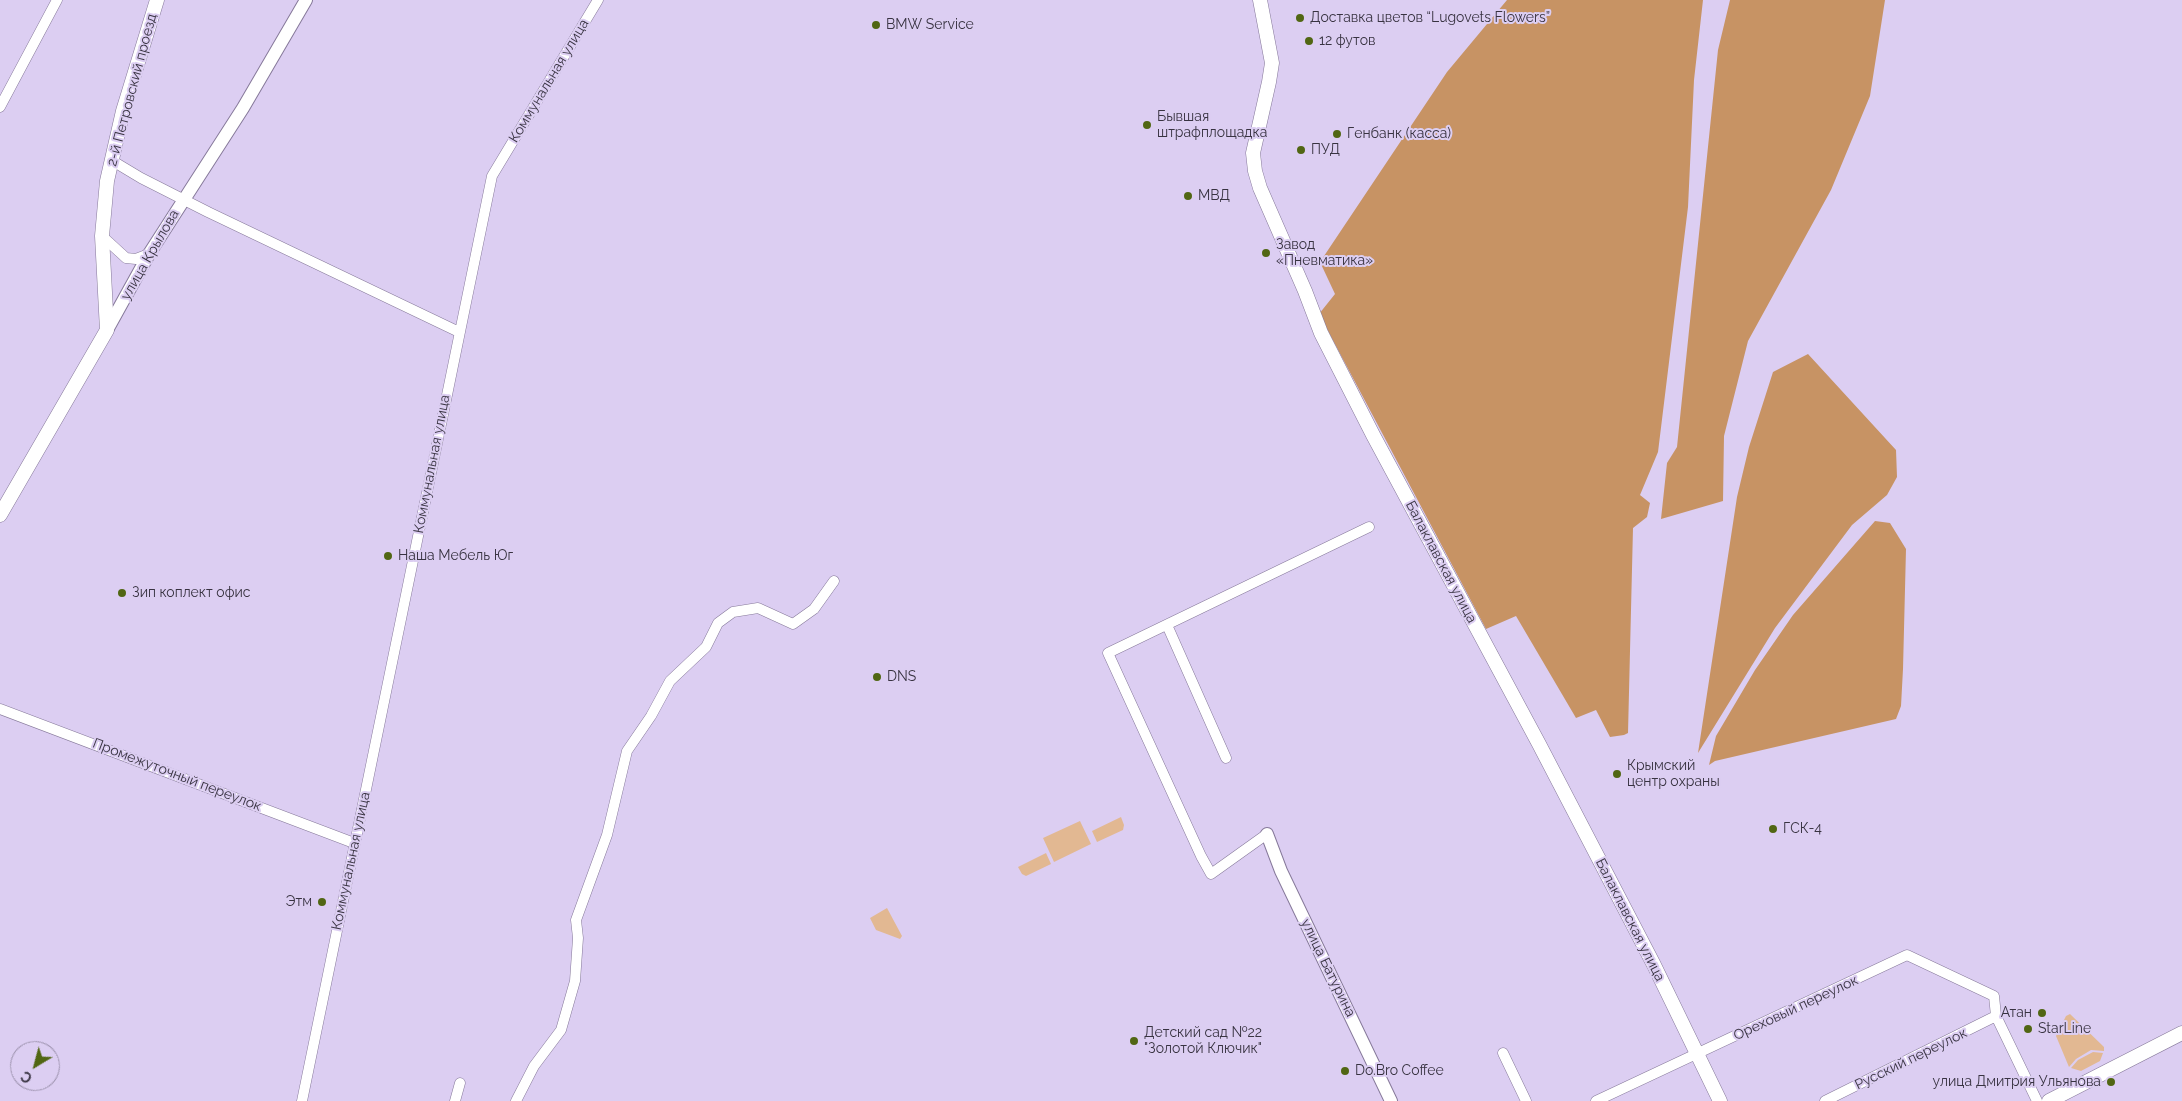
<!DOCTYPE html>
<html>
<head>
<meta charset="utf-8">
<style>
  body { margin:0 }
  #map { position:relative; width:2182px; height:1101px; overflow:hidden; background:#dccef2; font-family:Raleway,sans-serif }
  canvas { display:block }
  .north { position:absolute; left:10px; top:1041px; width:50px; height:50px; box-sizing:border-box; background:#dccef2; border:1px solid #9a90ab; border-radius:50%; rotate:217deg; font-size:14px; font-weight:700; line-height:20px; text-align:center; color:#383341 }
  .north::after { content:''; display:block; margin:auto; width:18px; height:22px; background:#516613; clip-path:polygon(50% 0,100% 100%,50% 72%,0 100%) }
</style>
</head>
<body>
<div id="map">
<canvas width="2182" height="1101"></canvas>
<div class="north">С</div>
</div>
<script>
const ctx = document.querySelector('canvas').getContext('2d');
ctx.lineJoin = 'round';
function fill(path, color) {
  ctx.fillStyle = color;
  ctx.fill(path, 'evenodd');
}
function shape(rows) {
  const path = new Path2D();
  for (const r of rows) {
    path.moveTo(r[0], r[1]);
    for (let i = 2; i < r.length; i += 2) path.lineTo(r[i], r[i + 1]);
  }
  return path;
}
function strokePath(path, color, width, dash) {
  ctx.strokeStyle = color;
  ctx.lineWidth = width;
  ctx.lineCap = dash ? 'butt' : 'round';
  ctx.setLineDash(dash || []);
  ctx.stroke(path);
}
function write(font, color, halo, rows, align = 'center') {
  ctx.font = font + ' Raleway,sans-serif';
  ctx.lineWidth = 4;
  ctx.setLineDash([]);
  ctx.textBaseline = 'middle';
  ctx.strokeStyle = halo;
  ctx.fillStyle = color;
  for (const [text, x, y, turn = 0] of rows) {
    ctx.save();
    ctx.translate(x, y);
    ctx.rotate((+turn || 0) * Math.PI / 180);
    ctx.textAlign = isNaN(turn) ? turn : align;
    if (halo) ctx.strokeText(text, 0, 0);
    ctx.fillText(text, 0, 0);
    ctx.restore();
  }
}
fill(shape([
  [1121,817,1124,825,1123,830,1097,842,1092,831],
  [1080,821,1091,844,1054,862,1043,838],
  [1046,853,1051,864,1026,876,1022,874,1018,867],
  [887,908,902,936,900,939,876,930,870,918],
  [2070,1014,2104,1047,2104,1051,2091,1050,2076,1059,2069,1067,2056,1036,2066,1016],
  [2093,1052,2103,1053,2100,1061,2081,1071,2071,1068,2078,1060]
]), '#e2b892');
fill(shape([
  [1507,0,1703,0,1694,80,1688,207,1658,452,1640,495,1650,503,1647,517,1633,528,1628,733,1624,735,1610,737,1596,710,1576,718,1516,616,1486,629,1319,314,1335,294,1320,262,1447,72],
  [1730,0,1885,0,1870,96,1831,190,1748,341,1724,436,1723,501,1661,519,1667,463,1677,447,1718,50],
  [1808,354,1896,450,1897,477,1887,495,1852,525,1775,628,1698,753,1737,497,1749,447,1773,372],
  [1875,521,1890,523,1906,549,1903,669,1901,706,1896,719,1715,761,1709,765,1716,736,1755,670,1793,615]
]), '#c79364');
const minor = shape([
  [0,107,57,0],
  [111,160,141,178,208,212,459,332],
  [102,236,126,258,136,259,149,254],
  [1167,625,1226,758],
  [0,709,354,843],
  [1267,834,1211,874,1201,856,1108,653,1369,527],
  [1503,1053,1526,1101],
  [302,1101,492,176,598,0],
  [455,1101,460,1083],
  [516,1101,534,1066,561,1030,575,981,578,938,576,920,607,835,627,751,651,716,670,681,706,647,718,623,733,612,758,608,793,624,814,609,834,581],
  [1596,1101,1907,955,1994,996,1996,1016,2037,1101],
  [1825,1101,1996,1016]
]);
const tertiary = shape([
  [107,330,149,254,243,108,306,0],
  [1267,834,1281,871,1391,1101]
]);
const secondary = shape([
  [1260,0,1272,63,1269,82,1253,153,1255,171,1260,188,1305,291,1321,333,1373,435,1539,744,1654,965,1720,1101],
  [0,515,107,330,102,236,107,181,123,111,157,0],
  [2049,1101,2182,1033]
]);
strokePath(minor, '#86799a', 11);
strokePath(tertiary, '#86799a', 14);
strokePath(secondary, '#86799a', 15);
strokePath(minor, '#fff', 10);
strokePath(tertiary, '#fff', 12);
strokePath(secondary, '#fff', 14);
for (const [x, y, r, color] of [
  [1300,18,5,"#516613"],
  [876,25,5,"#516613"],
  [1309,41,5,"#516613"],
  [1147,125,5,"#516613"],
  [1337,134,5,"#516613"],
  [1301,150,5,"#516613"],
  [1188,196,5,"#516613"],
  [1266,253,5,"#516613"],
  [388,556,5,"#516613"],
  [122,593,5,"#516613"],
  [877,677,5,"#516613"],
  [1617,774,5,"#516613"],
  [1773,829,5,"#516613"],
  [322,902,5,"#516613"],
  [2042,1013,5,"#516613"],
  [2028,1029,5,"#516613"],
  [1134,1041,5,"#516613"],
  [1345,1071,5,"#516613"],
  [2111,1082,5,"#516613"]
]) {
  const dot = new Path2D();
  dot.arc(x, y, r, 0, 2 * Math.PI);
  ctx.fillStyle = color;
  ctx.fill(dot);
  strokePath(dot, '#dccef2', 2);
}
write('14px', '#383341', '#dccef2', [
  ["Доставка цветов “Lugovets Flowers”",1310,18],
  ["BMW Service",886,25],
  ["12 футов",1319,41],
  ["Бывшая",1157,117],
  ["штрафплощадка",1157,133],
  ["Генбанк (касса)",1347,134],
  ["ПУД",1311,150],
  ["МВД",1198,196],
  ["Завод",1276,245],
  ["«Пневматика»",1276,261],
  ["Наша Мебель Юг",398,556],
  ["Зип коплект офис",132,593],
  ["DNS",887,677],
  ["Крымский",1627,766],
  ["центр охраны",1627,782],
  ["ГСК-4",1783,829],
  ["Этм",312,902,"right"],
  ["Атан",2032,1013,"right"],
  ["StarLine",2038,1029],
  ["Детский сад №22",1144,1033],
  ["\"Золотой Ключик\"",1144,1049],
  ["Do.Bro Coffee",1355,1071],
  ["улица Дмитрия Ульянова",2101,1082,"right"]
], 'left');
write('14px', '#383341', '#dccef2', [
  ["Коммунальная улица",549,81,-59],
  ["2-й Петровский проезд",132,90,-75],
  ["улица Крылова",150,255,-60],
  ["Коммунальная улица",432,464,-79],
  ["Балаклавская улица",1441,562,62],
  ["Промежуточный переулок",177,775,21],
  ["Коммунальная улица",351,861,-78],
  ["Балаклавская улица",1630,920,63],
  ["улица Батурина",1328,968,64],
  ["Ореховый переулок",1796,1008,-25],
  ["Русский переулок",1911,1059,-26]
]);
</script>
</body>
</html>
